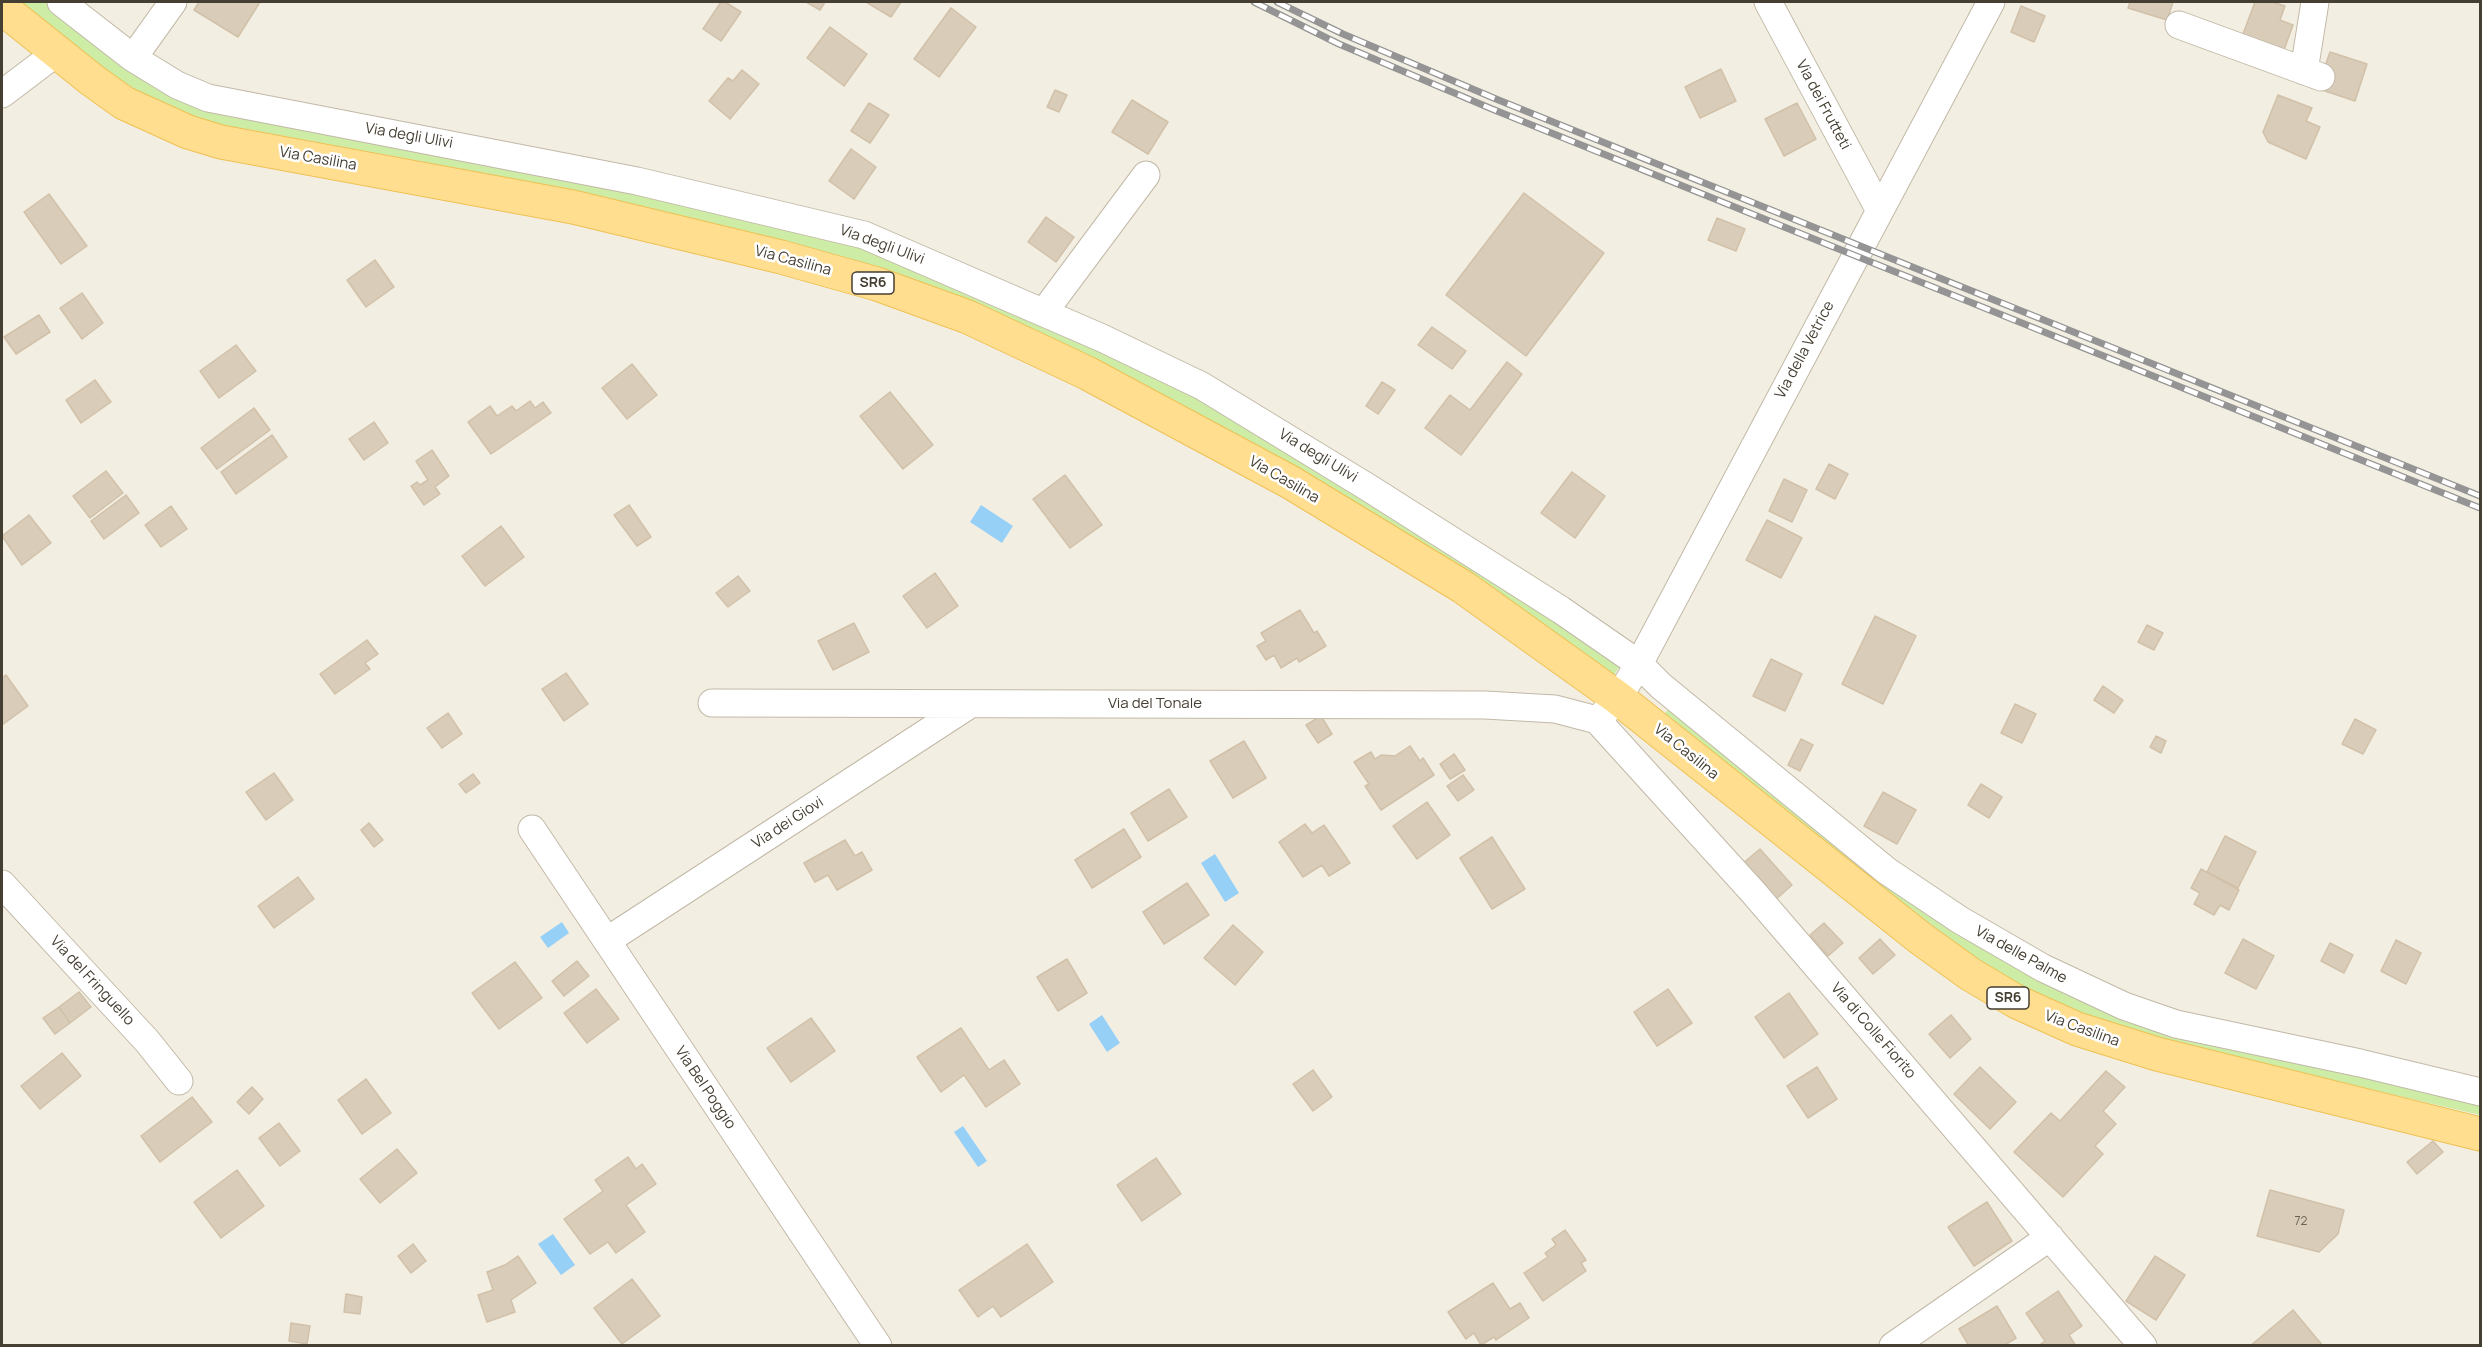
<!DOCTYPE html>
<html>
<head>
<meta charset="utf-8">
<style>
  body { margin:0 }
  #map { position:relative; width:2482px; height:1347px; overflow:hidden; background:#f3eee2; font-family:Manrope,sans-serif }
  canvas { display:block }
  .frame { position:absolute; inset:0; border:3px solid #453e32; pointer-events:none }
</style>
</head>
<body>
<div id="map">
<canvas width="2482" height="1347"></canvas>
<div class="frame"></div>
</div>
<script>
const ctx = document.querySelector('canvas').getContext('2d');
ctx.lineJoin = 'round';
function fill(path, color) {
  ctx.fillStyle = color;
  ctx.fill(path, 'evenodd');
}
function shape(rows) {
  const path = new Path2D();
  for (const r of rows) {
    path.moveTo(r[0], r[1]);
    for (let i = 2; i < r.length; i += 2) path.lineTo(r[i], r[i + 1]);
  }
  return path;
}
function strokePath(path, color, width, dash) {
  ctx.strokeStyle = color;
  ctx.lineWidth = width;
  ctx.lineCap = dash ? 'butt' : 'round';
  ctx.setLineDash(dash || []);
  ctx.stroke(path);
}
function write(font, color, halo, rows, align = 'center') {
  ctx.font = font + ' Manrope,sans-serif';
  ctx.lineWidth = 5;
  ctx.setLineDash([]);
  ctx.textBaseline = 'middle';
  ctx.strokeStyle = halo;
  ctx.fillStyle = color;
  for (const [text, x, y, turn = 0] of rows) {
    ctx.save();
    ctx.translate(x, y);
    ctx.rotate((+turn || 0) * Math.PI / 180);
    ctx.textAlign = isNaN(turn) ? turn : align;
    if (halo) ctx.strokeText(text, 0, 0);
    ctx.fillText(text, 0, 0);
    ctx.restore();
  }
}
fill(shape([
  [13,2,50,2,176,89,853,239,1163,372,1623,661,1614,675,1496,593,1208,419,1145,386,1093,359,870,266,800,245,589,196,441,165,202,121,131,92],
  [1672,704,2086,995,2480,1096,2480,1115,2144,1036,2065,1012,1989,970,1664,715]
]), '#cdeca6');
fill(shape([
  [981,505,1013,526,1002,543,970,522],
  [1215,854,1239,893,1225,902,1201,863],
  [562,922,569,933,548,948,540,937],
  [1102,1015,1120,1043,1107,1052,1089,1024],
  [963,1126,987,1161,978,1167,954,1132],
  [553,1234,575,1265,561,1275,538,1244]
]), '#97d0f7');
const building = shape([
  [199,2,260,2,238,37,194,10,199,2],
  [721,2,725,2,741,12,721,41,703,29,721,2],
  [806,2,825,2,820,10,806,2],
  [866,2,901,2,891,17,866,2],
  [2130,2,2173,2,2167,20,2128,8,2130,2],
  [2255,2,2272,2,2285,6,2280,20,2293,25,2284,50,2243,34,2255,2],
  [2021,6,2045,16,2034,42,2011,32,2021,6],
  [951,8,976,27,939,77,914,59,951,8],
  [830,27,867,54,844,86,807,58,830,27],
  [2330,52,2367,64,2355,101,2325,91,2331,71,2324,69,2330,52],
  [1721,69,1736,101,1700,118,1685,87,1721,69],
  [742,70,759,84,730,119,709,101,728,78,733,81,742,70],
  [1055,90,1067,95,1059,112,1047,107,1055,90],
  [2278,95,2312,108,2306,121,2320,127,2306,159,2268,142,2263,132,2278,95],
  [1132,100,1168,122,1148,154,1112,132,1132,100],
  [869,103,889,115,870,143,851,131,869,103],
  [1797,103,1816,139,1784,156,1765,119,1797,103],
  [851,149,876,167,854,199,829,181,851,149],
  [1524,193,1604,253,1526,356,1446,295,1524,193],
  [49,194,87,246,61,264,24,212,49,194],
  [1046,217,1074,237,1056,262,1028,242,1046,217],
  [1717,218,1745,229,1736,251,1708,240,1717,218],
  [375,260,394,287,366,307,347,280,375,260],
  [82,293,103,323,82,339,60,308,82,293],
  [39,315,50,332,16,354,4,337,39,315],
  [1432,327,1466,351,1452,369,1418,345,1432,327],
  [236,345,256,371,219,398,200,371,236,345],
  [1507,362,1522,374,1461,455,1425,428,1450,395,1470,410,1507,362],
  [632,364,657,395,627,419,602,388,632,364],
  [95,380,111,402,81,423,66,400,95,380],
  [1382,382,1395,390,1378,414,1366,406,1382,382],
  [890,392,933,445,903,469,860,416,890,392],
  [530,401,535,408,543,402,551,413,491,454,468,422,490,406,497,416,512,406,516,411,530,401],
  [254,408,270,430,217,469,201,448,254,408],
  [374,422,388,443,364,460,349,439,374,422],
  [272,435,287,457,236,494,221,472,272,435],
  [432,450,449,476,435,487,440,494,424,505,411,486,417,482,420,485,428,480,416,461,432,450],
  [1829,464,1848,474,1835,499,1816,489,1829,464],
  [106,471,123,493,90,518,73,496,106,471],
  [1572,472,1605,496,1575,538,1541,513,1572,472],
  [1065,475,1102,525,1070,548,1033,499,1065,475],
  [1784,479,1807,490,1792,522,1769,511,1784,479],
  [126,495,139,513,104,539,91,521,126,495],
  [629,505,651,537,637,546,614,515,629,505],
  [171,506,187,529,161,547,145,525,171,506],
  [29,515,51,543,22,565,2,536,29,515],
  [1767,520,1802,538,1781,578,1746,560,1767,520],
  [501,526,524,557,485,586,462,556,501,526],
  [935,573,958,606,927,628,903,596,935,573],
  [738,576,750,591,728,607,716,593,738,576],
  [1300,610,1314,633,1317,631,1326,646,1299,662,1297,658,1281,668,1274,655,1266,660,1257,646,1266,641,1261,633,1300,610],
  [1875,616,1916,636,1883,704,1842,684,1875,616],
  [854,623,869,652,833,670,818,641,854,623],
  [2147,625,2163,633,2154,650,2138,642,2147,625],
  [367,640,378,654,365,663,370,669,335,694,320,674,367,640],
  [1771,659,1802,674,1785,711,1753,696,1771,659],
  [566,673,588,704,564,721,542,689,566,673],
  [6,675,28,706,2,725,2,678,6,675],
  [2103,686,2123,700,2114,713,2094,700,2103,686],
  [2015,704,2036,714,2022,743,2001,733,2015,704],
  [448,713,462,734,442,748,427,728,448,713],
  [1321,716,1332,734,1318,743,1306,725,1321,716],
  [2355,719,2376,730,2363,754,2342,744,2355,719],
  [2156,736,2166,741,2161,753,2150,747,2156,736],
  [1801,739,1813,745,1800,771,1788,765,1801,739],
  [1244,741,1266,778,1233,798,1210,761,1244,741],
  [1410,746,1420,761,1423,758,1434,775,1381,810,1365,786,1369,784,1354,762,1371,752,1375,759,1381,755,1395,756,1410,746],
  [1454,754,1465,770,1450,779,1440,764,1454,754],
  [274,773,293,800,266,820,246,792,274,773],
  [473,774,480,783,466,793,459,784,473,774],
  [1463,775,1474,790,1458,801,1447,786,1463,775],
  [1981,784,2002,797,1989,818,1968,805,1981,784],
  [1169,789,1187,817,1148,841,1131,813,1169,789],
  [1883,792,1916,810,1897,844,1864,826,1883,792],
  [1427,802,1450,835,1417,859,1393,826,1427,802],
  [369,823,383,840,374,847,361,830,369,823],
  [1305,824,1312,833,1324,825,1350,863,1329,876,1322,865,1303,877,1279,842,1305,824],
  [1124,829,1141,857,1092,888,1075,860,1124,829],
  [2225,836,2256,852,2238,888,2207,872,2225,836],
  [1492,837,1525,889,1492,909,1460,858,1492,837],
  [845,840,855,856,862,852,872,870,837,890,828,875,815,882,804,863,845,840],
  [1760,849,1792,885,1774,901,1742,864,1760,849],
  [2201,869,2239,890,2229,910,2220,905,2214,915,2194,904,2200,893,2191,888,2201,869],
  [298,877,314,899,274,928,258,906,298,877],
  [1187,883,1209,915,1164,944,1143,912,1187,883],
  [1824,923,1843,943,1828,956,1810,935,1824,923],
  [1233,925,1263,952,1235,985,1204,958,1233,925],
  [1880,939,1895,955,1873,974,1859,958,1880,939],
  [2243,939,2274,956,2256,989,2225,973,2243,939],
  [2396,940,2421,953,2406,984,2381,971,2396,940],
  [2330,943,2353,955,2344,973,2321,961,2330,943],
  [1067,959,1087,993,1058,1011,1037,977,1067,959],
  [577,961,589,976,564,996,552,981,577,961],
  [515,962,542,998,499,1029,472,993,515,962],
  [596,989,619,1019,587,1043,564,1013,596,989],
  [1668,989,1692,1023,1657,1046,1634,1012,1668,989],
  [79,992,91,1007,70,1023,59,1007,79,992],
  [1789,993,1818,1034,1784,1058,1755,1017,1789,993],
  [59,1007,70,1023,55,1034,43,1018,59,1007],
  [1951,1015,1971,1039,1950,1058,1929,1034,1951,1015],
  [811,1018,835,1051,791,1082,767,1048,811,1018],
  [961,1028,989,1070,1004,1060,1020,1084,986,1107,964,1075,941,1092,917,1057,961,1028],
  [62,1053,81,1076,40,1109,21,1086,62,1053],
  [1817,1067,1837,1099,1808,1118,1787,1086,1817,1067],
  [1980,1067,2016,1102,1990,1129,1954,1094,1980,1067],
  [1313,1070,1332,1097,1313,1111,1293,1084,1313,1070],
  [2106,1071,2125,1087,2103,1111,2116,1124,2095,1146,2103,1154,2063,1197,2014,1152,2051,1113,2060,1121,2106,1071],
  [366,1079,391,1113,362,1134,338,1100,366,1079],
  [252,1087,263,1099,249,1114,237,1102,252,1087],
  [192,1097,212,1122,160,1162,141,1136,192,1097],
  [279,1123,300,1151,280,1166,259,1138,279,1123],
  [2433,1141,2443,1152,2417,1174,2407,1162,2433,1141],
  [397,1149,417,1173,380,1203,360,1179,397,1149],
  [628,1157,636,1169,642,1164,656,1184,626,1205,645,1232,616,1253,608,1242,590,1254,564,1219,603,1191,595,1180,628,1157],
  [1156,1158,1181,1194,1142,1221,1117,1185,1156,1158],
  [237,1170,264,1206,221,1238,194,1202,237,1170],
  [2270,1190,2344,1210,2338,1234,2319,1252,2257,1236,2270,1190],
  [1987,1202,2012,1241,1974,1266,1948,1227,1987,1202],
  [1565,1230,1586,1260,1581,1263,1586,1271,1543,1301,1524,1273,1548,1257,1545,1253,1556,1245,1552,1239,1565,1230],
  [413,1244,426,1261,411,1273,398,1256,413,1244],
  [1027,1244,1053,1282,1001,1317,993,1306,978,1317,959,1290,1027,1244],
  [518,1256,536,1283,511,1300,515,1312,487,1322,478,1295,493,1290,487,1272,505,1265,518,1256],
  [2155,1256,2185,1275,2156,1320,2126,1301,2155,1256],
  [632,1279,660,1316,622,1344,594,1308,632,1279],
  [1493,1283,1510,1309,1520,1303,1529,1318,1496,1340,1494,1337,1481,1345,1474,1333,1466,1339,1448,1312,1493,1283],
  [2058,1291,2082,1326,2069,1335,2076,1346,2038,1346,2045,1341,2026,1313,2058,1291],
  [346,1294,362,1297,360,1314,344,1312,346,1294],
  [1997,1306,2016,1338,2003,1346,1969,1346,1959,1329,1997,1306],
  [2293,1310,2323,1346,2250,1346,2293,1310],
  [291,1323,310,1326,307,1344,289,1341,291,1323]
]);
fill(building, '#d9ccb9');
strokePath(building, '#d1c1a9', 1.5);
const minor = shape([
  [61,2,133,58,177,85,208,98,637,181,864,235,1102,338,1202,386,1369,488,1561,610,1639,664,1661,686,1887,871,1960,920,2043,968,2124,1006,2176,1024,2360,1063,2480,1092],
  [1768,2,1879,209],
  [2179,25,2321,77],
  [133,58,173,2],
  [2304,71,2315,2],
  [2,94,56,53],
  [1044,312,1146,175],
  [712,703,1485,705,1555,709,1597,720,1753,892,2143,1346],
  [1605,712,1618,698,1639,664,1991,2],
  [532,829,878,1346],
  [2,884,147,1041,179,1081],
  [608,940,969,705],
  [1893,1346,2050,1237]
]);
const major = shape([
  [2,8,92,80,124,103,188,132,221,142,573,207,781,257,877,284,968,317,1087,373,1290,482,1463,587,1618,698,1920,938,1970,974,2017,1002,2077,1029,2157,1054,2480,1134]
]);
strokePath(minor, '#c2b9a7', 29);
strokePath(major, '#efc054', 35);
strokePath(minor, '#fff', 27);
strokePath(major, '#ffdf8f', 33);
const rail = shape([
  [1254,2,1339,44,1492,109,2480,508],
  [1277,2,1343,34,1496,99,2480,496]
]);
strokePath(rail, '#949494', 7);
strokePath(rail, '#fff', 4.5, [14]);
write('12px', '#6a6254', null, [
  ["72",2301,1222]
]);
for (const [x, y, w] of [
  [873,283,42],
  [2008,998,42]
]) {
  const box = new Path2D();
  box.roundRect(x - w / 2, y - 11, w, 22, 4.5);
  ctx.fillStyle = '#fff';
  ctx.fill(box);
  strokePath(box, '#453e32', 1.5);
}
write('bold 14px', '#453e32', null, [
  ["SR6",873,283],
  ["SR6",2008,998]
]);
write('15px', '#453e32', '#fff', [
  ["Via dei Frutteti",1823,105,62],
  ["Via degli Ulivi",409,136,10],
  ["Via Casilina",318,159,10],
  ["Via degli Ulivi",882,245,20],
  ["Via Casilina",793,261,15],
  ["Via della Vetrice",1805,350,-62],
  ["Via degli Ulivi",1318,456,31],
  ["Via Casilina",1284,480,30],
  ["Via del Tonale",1155,704],
  ["Via Casilina",1686,752,39],
  ["Via dei Giovi",788,823,-33],
  ["Via delle Palme",2021,955,29],
  ["Via del Fringuello",92,981,47],
  ["Via Casilina",2082,1029,20],
  ["Via di Colle Fiorito",1873,1031,49],
  ["Via Bel Poggio",705,1088,56]
]);
</script>
</body>
</html>
